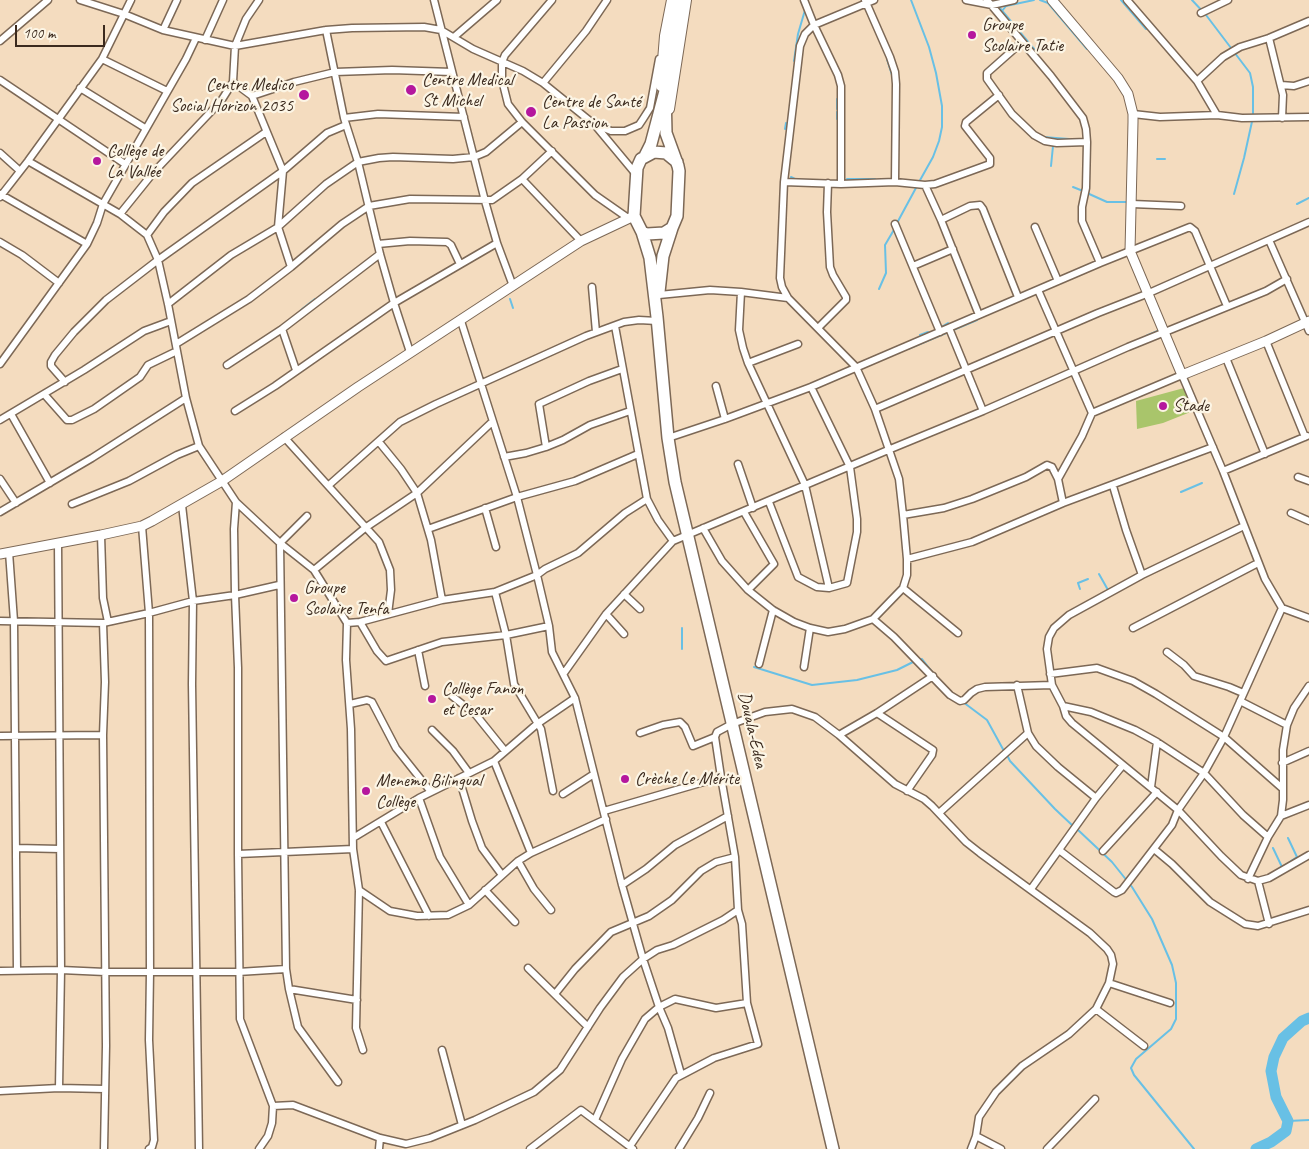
<!DOCTYPE html>
<html>
<head>
<meta charset="utf-8">
<style>
  body { margin:0 }
  #map { position:relative; width:1309px; height:1149px; overflow:hidden; background:#f4dcbf; font-family:Caveat,sans-serif }
  canvas { display:block }
  .scale { position:absolute; left:15px; top:25px; width:90px; height:22px; box-sizing:border-box; border:2px solid #3b2a1e; border-top:0; padding-left:6px; font-size:15px; line-height:18px; white-space:nowrap; color:#3b2a1e; -webkit-text-stroke:4px #fcf5e5; paint-order:stroke }
</style>
</head>
<body>
<div id="map">
<canvas width="1309" height="1149"></canvas>
<div class="scale">100 m</div>
</div>
<script>
const ctx = document.querySelector('canvas').getContext('2d');
ctx.lineJoin = 'round';
function fill(path, color) {
  ctx.fillStyle = color;
  ctx.fill(path, 'evenodd');
}
function shape(rows) {
  const path = new Path2D();
  for (const r of rows) {
    path.moveTo(r[0], r[1]);
    for (let i = 2; i < r.length; i += 2) path.lineTo(r[i], r[i + 1]);
  }
  return path;
}
function strokePath(path, color, width, dash) {
  ctx.strokeStyle = color;
  ctx.lineWidth = width;
  ctx.lineCap = dash ? 'butt' : 'round';
  ctx.setLineDash(dash || []);
  ctx.stroke(path);
}
function write(font, color, halo, rows, align = 'center') {
  ctx.font = font + ' Caveat,sans-serif';
  ctx.lineWidth = 4.5;
  ctx.setLineDash([]);
  ctx.textBaseline = 'middle';
  ctx.strokeStyle = halo;
  ctx.fillStyle = color;
  for (const [text, x, y, turn = 0] of rows) {
    ctx.save();
    ctx.translate(x, y);
    ctx.rotate((+turn || 0) * Math.PI / 180);
    ctx.textAlign = isNaN(turn) ? turn : align;
    if (halo) ctx.strokeText(text, 0, 0);
    ctx.fillText(text, 0, 0);
    ctx.restore();
  }
}
fill(shape([
  [1184,388,1193,411,1163,423,1137,429,1136,401]
]), '#a9c56b');
strokePath(shape([
  [911,0,929,47,936,73,942,106,942,127,939,141,933,157,919,182],
  [1040,0,1048,3,1087,49],
  [1121,0,1146,29],
  [1192,0,1206,15,1250,73,1253,87,1253,117,1244,158,1234,194],
  [999,7,1034,49],
  [1002,11,1006,6,1034,0],
  [887,59,892,75],
  [794,61,798,34,805,10],
  [837,109,837,99],
  [837,119,837,112],
  [785,129,786,123],
  [1043,137,1069,139],
  [1157,159,1165,159],
  [1051,166,1053,146],
  [791,177,795,179],
  [847,179,875,179],
  [1073,187,1083,191],
  [1087,193,1107,202,1128,202],
  [1297,204,1309,198],
  [897,223,917,186],
  [879,289,886,273,885,245,895,228],
  [510,299,513,308],
  [301,310,315,299],
  [943,326,948,323],
  [920,335,928,332],
  [1146,336,1160,330],
  [908,349,977,320],
  [1181,492,1202,483],
  [1099,574,1108,590],
  [1080,589,1078,583,1088,579],
  [682,649,682,628],
  [920,660,922,659,933,673],
  [754,667,812,685,857,680,897,670,915,661],
  [11,691,11,678],
  [963,702,987,720,1004,751],
  [1007,755,1010,761,1055,809,1073,826],
  [1077,829,1112,862,1132,887,1152,919,1172,965,1176,983,1176,1019,1171,1029,1136,1059,1131,1068,1134,1075,1194,1149],
  [1288,838,1297,857,1291,861],
  [1273,848,1282,867,1290,862],
  [1288,1121,1309,1120]
]), '#68c0e5', 2);
strokePath(shape([
  [1256,1149,1271,1142,1286,1131,1288,1121,1276,1097,1271,1071,1274,1057,1283,1038,1302,1021,1309,1018]
]), '#68c0e5', 11);
const street = shape([
  [80,0,124,14,163,30,235,46,326,30,352,28,424,27,441,30,473,49,523,71,543,83,595,125,635,173],
  [434,0,485,201,497,243,513,286],
  [552,0,505,55,502,62,502,80,508,104,522,122,595,195,628,218],
  [804,0,814,25,838,75,841,86,841,184,895,182,925,185,935,184,990,164,990,158,965,126,966,122,999,95],
  [865,0,890,57,895,72,896,84,895,182],
  [966,0,992,5,1014,0],
  [987,0,1051,76,1083,118,1086,129,1087,142,1086,188,1082,207,1082,221,1100,263],
  [1127,0,1197,81,1217,115],
  [1201,13,1228,0],
  [163,30,177,0],
  [326,30,344,118,358,162,380,254,394,303,410,352],
  [454,37,497,0],
  [1269,38,1283,95,1282,118],
  [205,40,223,0],
  [0,41,48,0],
  [1022,42,987,73,987,79,1012,114,1034,135,1045,141,1057,143,1087,142],
  [102,59,167,91],
  [0,80,125,164],
  [1197,81,1223,57,1240,47,1269,38,1309,21],
  [233,82,252,96,283,171,278,227,291,267],
  [543,83,586,31,607,0],
  [1281,85,1294,86,1309,81],
  [80,88,145,128],
  [252,96,294,82,335,72,392,70,452,72],
  [1133,114,1160,117,1217,115,1242,118,1309,117],
  [344,118,378,114,464,117],
  [599,126,611,131,625,131,639,125,643,119,650,108,659,59],
  [0,153,20,171],
  [28,161,120,214,147,235,158,260,168,304,186,398,199,446,236,502,280,543,314,570,347,623,360,622,442,600,495,592,537,575,545,569,578,553,625,513,647,499],
  [522,179,581,241],
  [784,182,841,184],
  [925,185,941,220,979,315],
  [0,194,87,244],
  [0,197,28,161,102,59,131,0],
  [1132,204,1181,206],
  [120,214,153,173,221,101,233,82,235,46,246,19,259,0],
  [941,220,970,206,980,205,983,209,1018,297],
  [895,224,940,332],
  [1035,227,1058,281],
  [147,235,164,212,192,183,266,132],
  [1269,240,1309,331],
  [0,242,22,255,59,283],
  [378,244,410,241,447,242,451,245,460,264],
  [913,266,953,249],
  [592,287,596,332],
  [1038,290,1092,413],
  [741,292,739,330,743,348,748,363,805,485,829,588],
  [659,295,710,290,741,292,788,298,856,367,875,409,899,479,903,515,907,559,907,575,903,588,873,619,845,629,828,632,810,628,794,622,773,610,748,590,722,561,703,528],
  [788,298,782,287,780,278,784,182,800,46,805,34,814,25,874,0],
  [168,304,231,255,278,227,326,184,358,162,379,158,393,157,453,159,474,157,486,152,522,122],
  [461,321,517,497,537,575,549,626,552,652,575,698,622,885,643,959,659,1007,668,1028,681,1074],
  [615,326,647,499,658,520,673,541],
  [818,328,846,300,846,297,833,275,830,267,827,212,828,183],
  [949,328,983,411],
  [282,329,296,370],
  [1266,341,1305,437],
  [176,344,249,299,291,267,342,224,369,206,410,199,492,200,522,179,552,151],
  [1226,358,1265,454],
  [748,363,798,344],
  [0,364,87,244,97,223,103,204,186,59,196,38],
  [227,365,282,329,380,254],
  [65,382,51,366,51,362,55,355,74,332,106,300,158,260,283,171,327,133,346,125],
  [716,386,725,419],
  [44,394,67,420,72,420,94,409,140,377,148,365,177,351],
  [875,409,1098,313,1149,293,1309,222],
  [235,411,275,386,394,303,497,243],
  [11,414,50,483],
  [0,420,84,370,144,331,171,321],
  [284,437,379,542,390,570,391,590,388,614],
  [668,438,725,419,811,387,1100,263,1190,227,1195,231,1227,306],
  [379,442,401,469,417,493,431,540,442,600],
  [546,447,539,404,589,381,622,369],
  [504,457,526,453,546,447,563,440,590,425,630,411],
  [738,464,753,508],
  [1223,471,1307,436],
  [1298,477,1309,481],
  [0,479,16,503],
  [329,485,400,422,436,404,586,336,624,322,639,320,657,321],
  [1113,486,1126,530,1142,575],
  [236,502,234,529,235,595,238,668,238,854,240,1019,273,1106,293,1105,380,1138,406,1144,430,1138,475,1120,534,1092,560,1070,600,1008,623,977,643,959,657,950,673,945,723,920,738,910],
  [769,502,798,577,817,587,829,588,847,583,857,532,857,519,850,467,811,387],
  [1063,503,1058,479,1082,436,1092,413,1182,375,1223,471,1265,579,1282,608,1309,618],
  [72,504,129,481,177,455,199,446],
  [182,505,193,601,192,684,199,1149],
  [485,508,496,547],
  [0,512,92,458,186,398],
  [744,512,774,564,748,590],
  [1291,513,1309,521],
  [903,515,944,508,972,499,1026,477,1047,465,1052,467,1058,479],
  [307,516,280,543,286,969,289,989,298,1027,338,1082],
  [142,526,149,613,150,972,149,1040,154,1140,152,1147,149,1149],
  [1244,526,1142,575,1069,615,1054,628,1049,637,1047,649,1052,685,1063,706,1091,712,1135,730,1157,742,1204,773,1243,815,1268,837],
  [428,529,517,497,575,481,638,454],
  [101,535,103,598,108,622],
  [58,543,61,970,59,1088],
  [9,552,14,621,17,970],
  [907,559,972,542,1063,503,1213,447],
  [314,570,365,528,417,493,492,422],
  [903,588,958,633],
  [495,592,506,635,514,684,541,729,553,791],
  [624,594,640,609],
  [606,614,624,634],
  [873,619,894,637,950,695,960,701,964,700,971,693,977,689,985,687,1052,685],
  [0,621,103,623,149,613,193,601,235,595,279,585],
  [360,622,377,651,386,661,442,642,506,635,549,626],
  [103,623,105,682,103,735,106,1046,104,1149],
  [347,623,346,660,351,729,353,849,359,890,356,1028,363,1050],
  [1133,628,1258,563],
  [418,650,425,686],
  [1167,652,1184,665,1194,676,1229,687,1243,693],
  [759,664,773,610],
  [804,667,810,628],
  [564,673,606,614,673,541,888,450,983,411,1128,347,1266,291,1287,279],
  [1050,674,1097,668,1133,681,1156,694,1224,737,1282,788],
  [1017,685,1028,733,1036,746,1058,767,1096,798],
  [452,696,476,715,505,751],
  [1240,701,1287,725],
  [350,704,367,700,372,702,396,748,431,792],
  [1063,706,1066,716,1072,723,1178,810,1221,856,1241,875,1258,881,1269,878,1309,855],
  [877,713,933,750,932,755,907,791],
  [432,730,453,751,469,773],
  [640,733,663,725,680,722,685,727,693,746,715,737],
  [839,735,877,713,933,676],
  [0,736,103,735],
  [494,761,531,853],
  [1282,763,1309,751],
  [459,778,472,821,482,848,502,875],
  [1151,787,1157,742],
  [563,794,594,774],
  [419,798,440,857,469,905],
  [604,811,721,777,715,737,717,732,732,724,765,712,792,709,815,717,839,735,895,784,924,799,932,806,966,842,980,853,1090,933,1107,949,1111,955,1113,964,1109,983,1096,1009,1069,1034,1022,1066,996,1092,979,1117,976,1136,971,1149],
  [939,813,1028,733],
  [1281,816,1309,805],
  [381,822,429,916],
  [353,838,419,798,494,761,537,724,575,698],
  [16,848,60,849],
  [1154,849,1172,864,1210,902,1245,924,1258,926,1309,910],
  [1059,850,1114,892,1116,893,1122,890,1172,825,1178,810,1204,773,1224,737,1282,608],
  [1103,851,1157,792],
  [238,854,353,849],
  [518,861,534,889,551,910],
  [1248,879,1268,837,1281,816,1283,800,1283,750,1287,725,1294,708,1309,686],
  [1258,881,1269,924],
  [622,885,646,869,675,845,728,816],
  [1031,889,1096,798,1123,765],
  [359,890,390,911,417,916,448,915,469,905,518,861,531,853,606,819],
  [485,890,515,922],
  [528,968,588,1027],
  [0,971,61,970,105,972,238,972,286,969],
  [1109,983,1170,1003],
  [289,989,357,1000],
  [555,994,575,969,611,932,649,916,672,900,701,871,716,862,735,857],
  [1096,1009,1144,1046],
  [442,1050,462,1125],
  [0,1091,59,1088,105,1089],
  [595,1120,622,1059,645,1019,659,1007,675,999,716,1008,747,1003,742,924,738,910,735,857,721,777],
  [976,1136,1001,1149],
  [630,1146,676,1078,714,1058,758,1044,747,1003],
  [259,1149,268,1136,272,1123,273,1106],
  [379,1149,380,1138],
  [530,1149,581,1110,633,1149],
  [679,1149,698,1118,710,1093],
  [1047,1149,1095,1099]
]);
const secondary = shape([
  [1052,0,1118,78,1128,94,1133,114,1133,122,1130,251,1182,375,1266,341,1309,321],
  [0,554,101,535,142,526,152,521,222,481,358,387,581,241,634,216]
]);
const primary = shape([
  [661,86,665,36,672,0],
  [669,109,686,0]
]);
const highway = shape([
  [665,91,666,133,678,166,679,171,677,216,672,228,664,233,647,234,642,232,634,216,637,168,641,159,654,152,666,153,677,162],
  [645,156,651,144,665,91,679,0],
  [642,232,650,258,657,317,668,438,675,482,833,1149],
  [659,292,663,256,672,228]
]);
strokePath(street, '#7c6856', 9);
strokePath(secondary, '#7c6856', 11);
strokePath(primary, '#7c6856', 12);
strokePath(highway, '#7c6856', 14);
strokePath(street, '#fff', 6);
strokePath(secondary, '#fff', 9);
strokePath(primary, '#fff', 10);
strokePath(highway, '#fff', 11);
for (const [x, y, r, color] of [
  [972,35,5,"#b5179e"],
  [411,90,6,"#b5179e"],
  [304,95,6,"#b5179e"],
  [531,112,6,"#b5179e"],
  [97,161,5,"#b5179e"],
  [1163,406,5,"#b5179e"],
  [294,598,5,"#b5179e"],
  [432,699,5,"#b5179e"],
  [625,779,5,"#b5179e"],
  [366,791,5,"#b5179e"]
]) {
  const dot = new Path2D();
  dot.arc(x, y, r, 0, 2 * Math.PI);
  ctx.fillStyle = color;
  ctx.fill(dot);
  strokePath(dot, '#fcf5e5', 2);
}
write('18px', '#3b2a1e', '#fcf5e5', [
  ["Groupe",982,25],
  ["Scolaire Tatie",982,46],
  ["Centre Medical",422,80],
  ["St Michel",422,101],
  ["Centre Medico",293,85,"right"],
  ["Social Horizon 2035",293,106,"right"],
  ["Centre de Santé",542,102],
  ["La Passion",542,123],
  ["Collège de",107,151],
  ["La Vallée",107,172],
  ["Stade",1173,406],
  ["Groupe",304,588],
  ["Scolaire Tenfa",304,609],
  ["Collège Fanon",442,689],
  ["et Cesar",442,710],
  ["Crèche Le Mérite",635,779],
  ["Menemo Bilingual",376,781],
  ["Collège",376,802]
], 'left');
write('18px', '#3b2a1e', '#fcf5e5', [
  ["Douala-Edea",752,730,77]
]);
</script>
</body>
</html>
